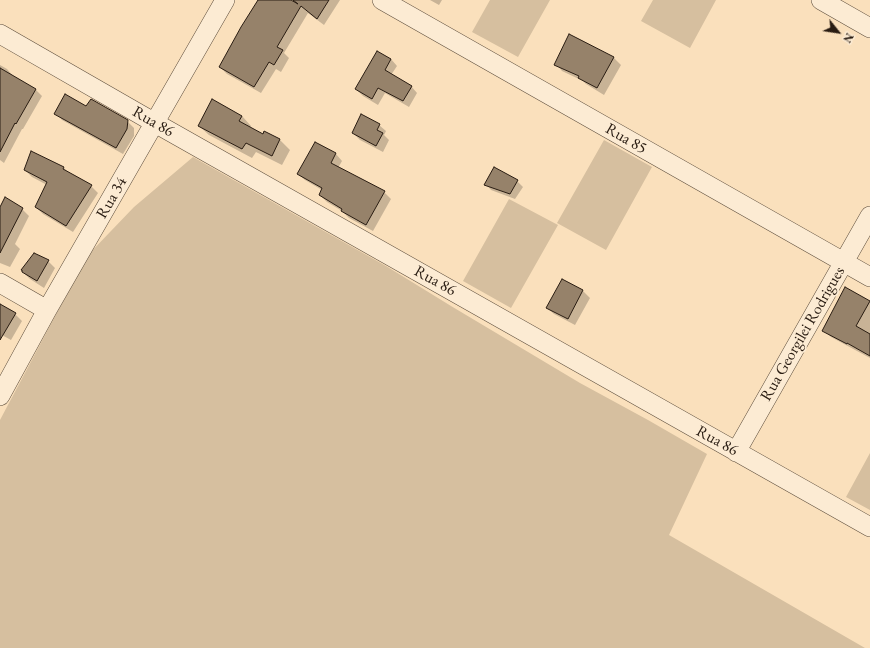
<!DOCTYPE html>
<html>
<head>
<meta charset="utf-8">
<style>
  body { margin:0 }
  #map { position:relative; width:870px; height:648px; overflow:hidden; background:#fae0bc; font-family:"EB Garamond",serif }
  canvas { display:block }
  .north { position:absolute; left:818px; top:12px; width:40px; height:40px; -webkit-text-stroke:3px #fcebd3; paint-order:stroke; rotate:120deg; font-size:11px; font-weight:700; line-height:16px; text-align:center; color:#291c12 }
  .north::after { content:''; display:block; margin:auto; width:14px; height:18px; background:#291c12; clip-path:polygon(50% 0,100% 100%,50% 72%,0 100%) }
</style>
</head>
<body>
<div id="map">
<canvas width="870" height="648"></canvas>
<div class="north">N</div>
</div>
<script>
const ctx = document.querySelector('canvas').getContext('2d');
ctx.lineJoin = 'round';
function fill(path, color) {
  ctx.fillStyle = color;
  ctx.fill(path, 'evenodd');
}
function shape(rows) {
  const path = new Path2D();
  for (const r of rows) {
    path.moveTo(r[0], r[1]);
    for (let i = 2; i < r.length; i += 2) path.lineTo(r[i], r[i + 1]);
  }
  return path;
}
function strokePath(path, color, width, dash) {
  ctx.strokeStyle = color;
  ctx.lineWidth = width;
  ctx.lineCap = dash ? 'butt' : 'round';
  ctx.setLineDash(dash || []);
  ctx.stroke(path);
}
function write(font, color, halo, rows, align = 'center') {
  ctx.font = font + ' "EB Garamond",serif';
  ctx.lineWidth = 3.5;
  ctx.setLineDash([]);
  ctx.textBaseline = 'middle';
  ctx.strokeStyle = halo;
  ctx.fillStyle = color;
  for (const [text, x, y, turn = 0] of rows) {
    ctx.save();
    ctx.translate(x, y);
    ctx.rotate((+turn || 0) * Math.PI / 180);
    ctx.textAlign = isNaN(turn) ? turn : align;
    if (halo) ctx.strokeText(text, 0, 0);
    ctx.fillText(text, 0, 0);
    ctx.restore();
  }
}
fill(shape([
  [490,0,550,0,518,57,472,32],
  [653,0,716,0,690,48,641,21],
  [604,140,652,167,606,250,557,223],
  [193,157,386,266,451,306,580,383,648,420,707,454,669,535,865,648,0,648,0,420,87,256,134,207],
  [509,199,558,225,511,308,463,281],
  [870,453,870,510,846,497]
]), '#d6bf9f');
fill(shape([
  [259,0,289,0,299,6,302,0,340,0,324,25,308,13,284,53,289,58,281,72,276,69,261,93,227,74,220,67],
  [430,0,442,0,439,5],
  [570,35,614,58,621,65,604,95,586,84,583,81,562,71,556,64],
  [391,59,397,66,391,75,411,86,417,93,409,107,385,93,378,105,363,96,356,89],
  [0,65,7,69,13,76,36,90,42,96,23,129,22,129,4,163,0,160],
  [87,108,127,121,134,128,134,136,123,154,62,120,56,113],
  [242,116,251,126,250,128,263,135,264,133,280,140,290,150,282,165,256,152,252,158,209,135,199,126],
  [379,125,386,131,384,135,389,140,383,152,360,140,353,133],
  [315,143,336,154,342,161,338,168,384,192,391,199,373,231,349,218,342,211,327,202,320,195,322,190,305,180,298,174],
  [32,153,64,168,69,173,91,186,98,193,73,232,43,214,36,207,47,185,32,177,25,170],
  [517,181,523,187,515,199,491,190,486,184],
  [0,209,22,209,29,216,15,244,20,249,10,267,0,263],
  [48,261,55,268,44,288,30,279,23,272],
  [562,280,583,291,590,298,575,325,554,314,547,308],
  [846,288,870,302,870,358,831,337,824,331],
  [0,305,15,314,22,321,11,340,0,334]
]), '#0003');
const building = shape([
  [258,0,291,0,298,4,293,0,329,0,317,19,301,6,277,47,283,50,274,65,269,62,254,87,219,67,241,27,258,0],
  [569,34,614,57,597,88,578,78,579,76,554,65,569,34],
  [377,51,391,59,385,70,412,86,403,101,378,88,372,99,355,89,377,51],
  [0,68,36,89,16,124,15,123,0,152,0,68],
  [65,94,86,106,91,99,128,120,127,129,116,148,54,114,65,94],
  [212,99,242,116,239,121,263,134,264,131,280,139,272,156,246,143,242,149,198,126,212,99],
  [361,114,380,124,377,130,383,133,376,146,352,133,361,114],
  [315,142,336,153,331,163,385,191,366,225,341,211,342,209,319,195,322,188,297,174,315,142],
  [31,151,64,167,63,169,92,185,66,226,35,207,47,182,24,170,31,151],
  [494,167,518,180,510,194,484,185,494,167],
  [5,197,23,208,0,253,0,207,5,197],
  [34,253,49,260,37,281,22,272,22,270,21,270,34,253],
  [562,279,583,290,568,319,546,308,562,279],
  [845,287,870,301,856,326,870,334,870,356,847,343,847,344,822,331,845,287],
  [0,304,16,313,0,340,0,304]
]);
fill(building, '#96826a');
strokePath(building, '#291c12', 1);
const minor = shape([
  [382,0,870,277],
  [821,0,870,28],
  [0,34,155,123,870,527],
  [0,283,47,310],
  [0,396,47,310,225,0],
  [736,452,870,216]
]);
strokePath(minor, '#5d4d3c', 20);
strokePath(minor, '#fcebd3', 19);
write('16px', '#291c12', '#fcebd3', [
  ["Rua 86",153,122,30],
  ["Rua 85",626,139,30],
  ["Rua 34",112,198,-60],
  ["Rua 86",435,281,29],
  ["Rua Georgilei Rodrigues",803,334,-60],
  ["Rua 86",717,441,29]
]);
</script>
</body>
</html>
